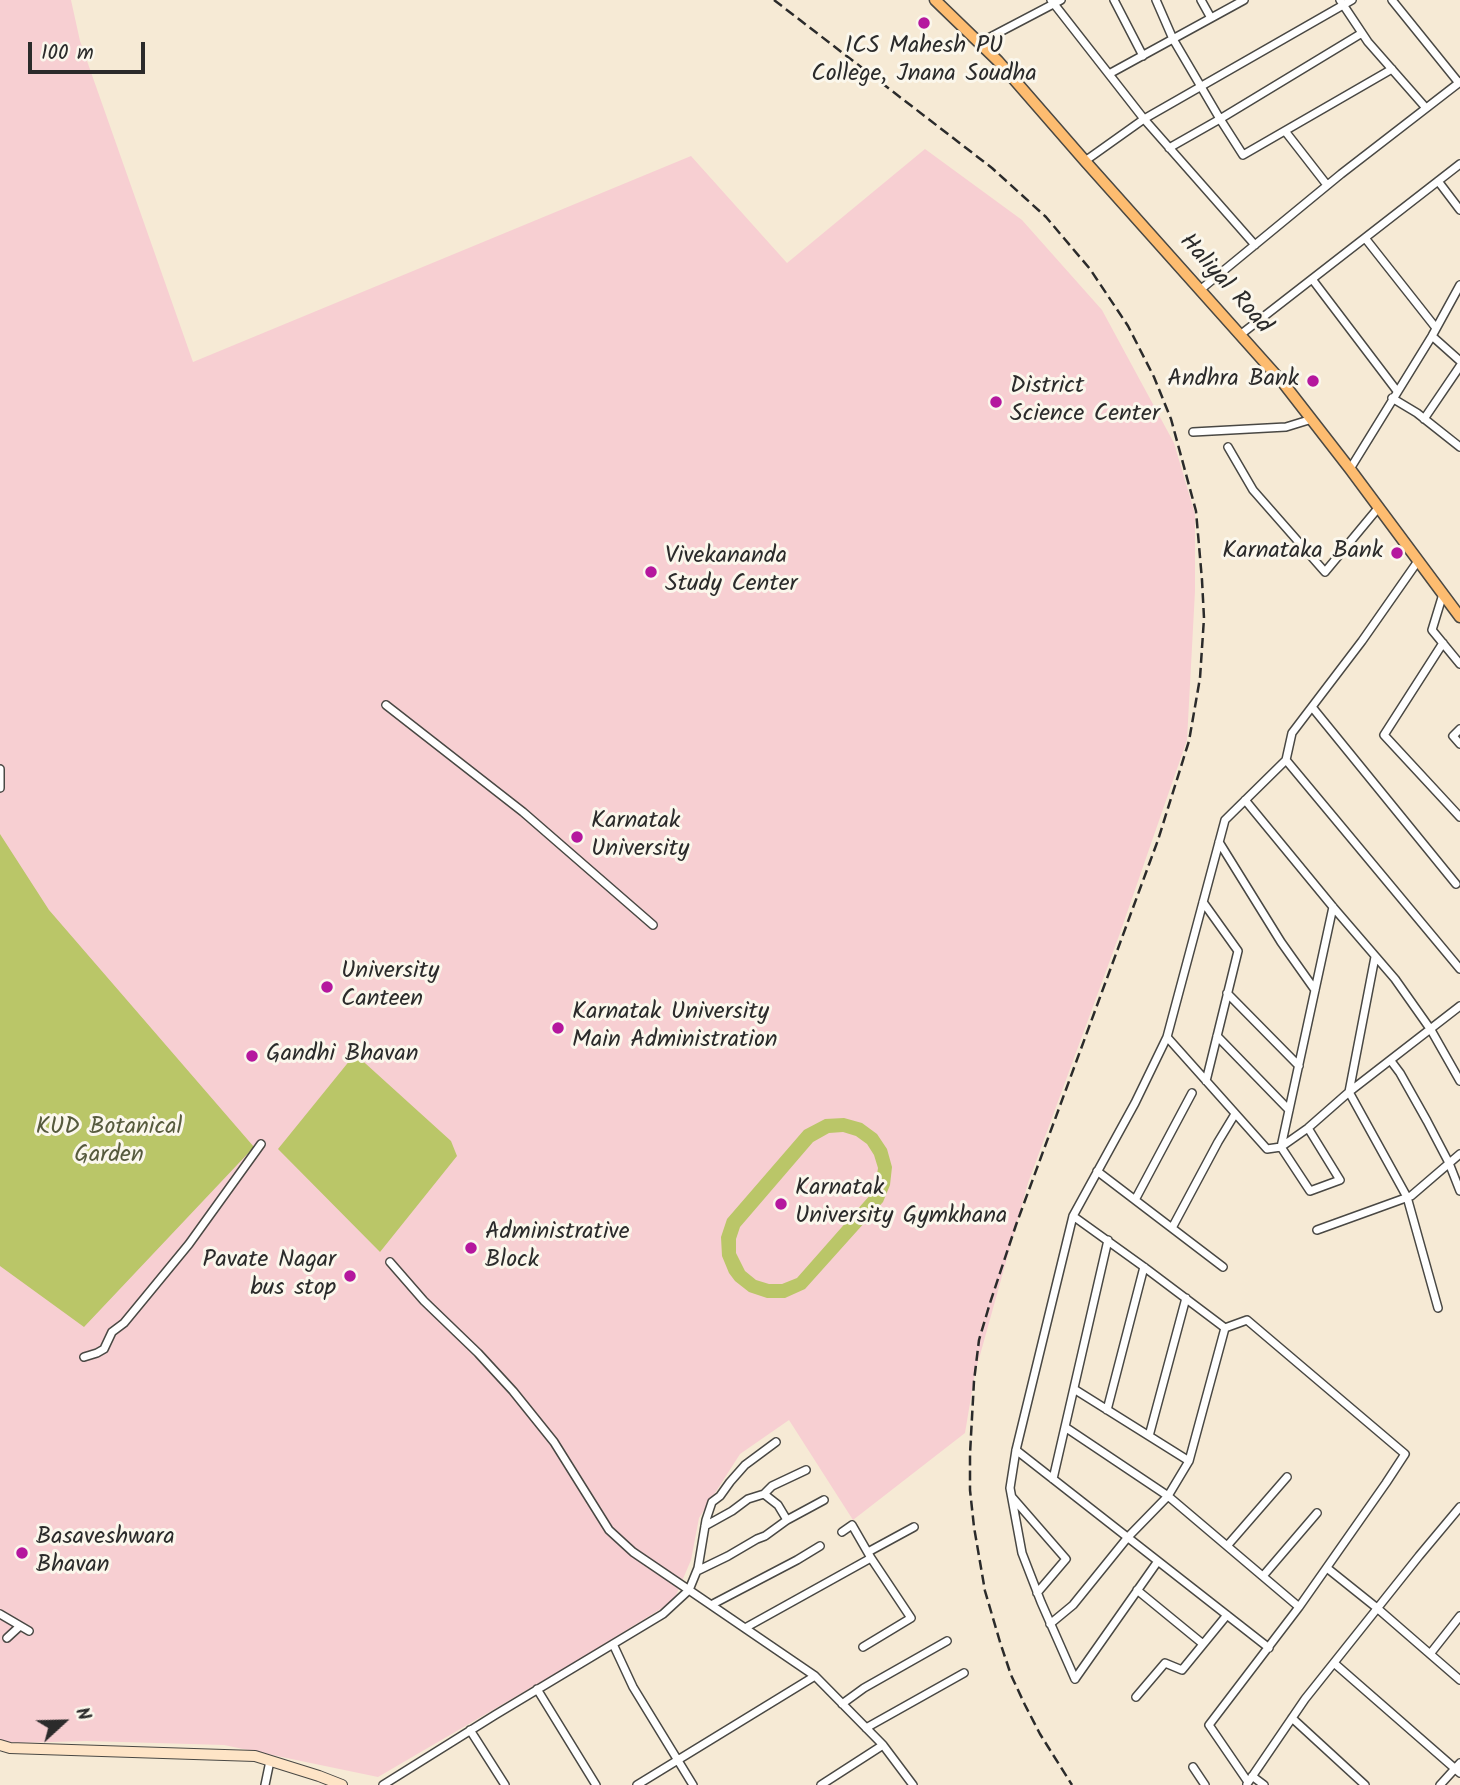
<!DOCTYPE html>
<html>
<head>
<meta charset="utf-8">
<style>
  body { margin:0 }
  #map { position:relative; width:1460px; height:1785px; overflow:hidden; background:#f6ead5; font-family:Kalam,sans-serif }
  canvas { display:block }
  .north { position:absolute; left:28px; top:1687px; width:70px; height:70px; -webkit-text-stroke:5px #fbf7ec; paint-order:stroke; rotate:68deg; font-size:19px; font-weight:700; line-height:28px; text-align:center; color:#2b2b2b }
  .north::after { content:''; display:block; margin:auto; width:24px; height:32px; background:#2b2b2b; clip-path:polygon(50% 0,100% 100%,50% 72%,0 100%) }
  .scale { position:absolute; left:28px; top:42px; width:117px; height:32px; box-sizing:border-box; border:4px solid #2b2b2b; border-top:0; padding-left:9px; font-size:21px; line-height:24px; white-space:nowrap; color:#2b2b2b; -webkit-text-stroke:5px #fbf7ec; paint-order:stroke }
</style>
</head>
<body>
<div id="map">
<canvas width="1460" height="1785"></canvas>
<div class="north">N</div>
<div class="scale">100 m</div>
</div>
<script>
const ctx = document.querySelector('canvas').getContext('2d');
ctx.lineJoin = 'round';
function fill(path, color) {
  ctx.fillStyle = color;
  ctx.fill(path, 'evenodd');
}
function shape(rows) {
  const path = new Path2D();
  for (const r of rows) {
    path.moveTo(r[0], r[1]);
    for (let i = 2; i < r.length; i += 2) path.lineTo(r[i], r[i + 1]);
  }
  return path;
}
function strokePath(path, color, width, dash) {
  ctx.strokeStyle = color;
  ctx.lineWidth = width;
  ctx.lineCap = dash ? 'butt' : 'round';
  ctx.setLineDash(dash || []);
  ctx.stroke(path);
}
function write(font, color, halo, rows, align = 'center') {
  ctx.font = font + ' Kalam,sans-serif';
  ctx.lineWidth = 6;
  ctx.setLineDash([]);
  ctx.textBaseline = 'middle';
  ctx.strokeStyle = halo;
  ctx.fillStyle = color;
  for (const [text, x, y, turn = 0] of rows) {
    ctx.save();
    ctx.translate(x, y);
    ctx.rotate((+turn || 0) * Math.PI / 180);
    ctx.textAlign = isNaN(turn) ? turn : align;
    if (halo) ctx.strokeText(text, 0, 0);
    ctx.fillText(text, 0, 0);
    ctx.restore();
  }
}
fill(shape([
  [0,0,71,0,80,41,193,362,691,156,787,263,925,149,1022,220,1102,310,1174,443,1195,514,1195,591,1187,740,1120,933,1028,1183,975,1373,965,1433,853,1520,789,1420,740,1454,699,1518,691,1560,674,1600,659,1610,580,1659,378,1777,224,1745,87,1741,16,1743,0,1742]
]), '#f7cfd2');
fill(shape([
  [0,834,49,910,254,1147,84,1327,0,1266],
  [355,1054,451,1141,457,1156,380,1252,278,1149],
  [844,1118,862,1123,877,1134,887,1149,892,1167,890,1185,883,1202,805,1289,785,1298,767,1298,749,1292,735,1281,729,1273,722,1256,721,1237,727,1219,804,1130,825,1119],
  [843,1132,856,1136,867,1144,874,1155,878,1168,876,1181,871,1194,797,1278,782,1284,769,1284,756,1280,745,1271,736,1253,736,1239,740,1227,813,1142,829,1133]
]), '#bac668');
const street = shape([
  [1051,0,1144,119,1255,245],
  [1114,0,1143,56],
  [1156,0,1173,39,1220,119,1243,155,1392,69],
  [1201,0,1211,18],
  [1340,0,1368,42,1426,108],
  [1392,0,1459,83],
  [979,43,1061,0],
  [1109,74,1244,0],
  [1285,131,1327,185],
  [1169,148,1220,119,1362,33],
  [1085,161,1144,119,1352,0],
  [1438,181,1460,210],
  [1365,238,1436,328],
  [1312,279,1397,391],
  [1200,290,1341,174,1460,82],
  [1240,335,1460,164],
  [1432,336,1460,361],
  [1392,398,1417,413,1460,447],
  [1424,419,1460,366],
  [1193,432,1286,427,1312,419],
  [1228,447,1253,490,1325,572,1379,507],
  [1350,469,1432,336,1460,285],
  [1443,594,1432,630,1460,664],
  [1443,643,1384,735,1460,817],
  [386,705,523,812,653,925],
  [1312,707,1456,884],
  [1460,729,1453,736,1460,744],
  [1286,760,1460,969],
  [0,769,0,788],
  [1245,800,1333,907,1395,979,1431,1030,1460,1081],
  [1219,842,1281,942,1315,990],
  [1203,902,1238,951,1206,1081],
  [1375,957,1349,1092,1407,1197,1438,1308],
  [1227,993,1299,1066],
  [1217,1036,1289,1110],
  [1167,1037,1267,1149,1281,1147,1308,1128,1349,1092,1460,1006],
  [1391,1061,1400,1073,1427,1121,1449,1163,1460,1191],
  [1308,1128,1340,1180,1310,1191,1281,1147,1333,907],
  [1097,1171,1223,1267],
  [1135,1200,1192,1093],
  [1073,1216,1144,1267,1225,1328],
  [1172,1228,1218,1142,1235,1114],
  [1317,1230,1411,1196,1460,1154],
  [390,1262,424,1301,478,1353,513,1391,554,1442,609,1530,633,1552,689,1590,698,1568,706,1520,712,1502,720,1496,730,1482,745,1465,776,1442],
  [84,1357,97,1353,104,1349,112,1332,124,1323,138,1306,189,1244,261,1144],
  [1074,1389,1189,1461],
  [1107,1410,1144,1267],
  [1149,1436,1186,1298],
  [1016,1450,1269,1648],
  [1053,1479,1108,1240],
  [764,1494,778,1505,787,1520],
  [1012,1497,1066,1559,1037,1593],
  [705,1526,732,1511,748,1499,764,1494,772,1486,806,1470],
  [842,1532,852,1525,871,1558,911,1618,863,1647],
  [1227,1546,1287,1477],
  [868,1552,914,1527],
  [1327,1568,1377,1608,1460,1680],
  [697,1571,728,1556,757,1539,765,1536,787,1520,824,1500],
  [1263,1576,1317,1513],
  [1137,1590,1203,1644],
  [711,1605,797,1560,820,1546],
  [0,1614,29,1631],
  [1050,1624,1073,1605,1128,1537,1168,1496,1065,1427],
  [745,1628,871,1558],
  [7,1638,20,1626],
  [613,1644,633,1687,693,1785],
  [1430,1654,1460,1616],
  [1334,1663,1460,1773],
  [1075,1679,1041,1602,1022,1553,1010,1488,1016,1450,1073,1216,1135,1103,1167,1037,1225,820,1286,760,1292,733,1362,641,1418,561],
  [1075,1679,1158,1561],
  [537,1689,596,1785],
  [1136,1697,1165,1663,1182,1670,1227,1615],
  [842,1704,864,1688,947,1641],
  [1292,1718,1365,1785],
  [866,1728,964,1673],
  [470,1730,505,1785],
  [1193,1767,1205,1785],
  [1252,1776,1264,1785],
  [1248,1782,1209,1725,1299,1607,1386,1483,1405,1454,1247,1320,1225,1328,1189,1461,1168,1496,1299,1607],
  [1247,1784,1305,1699,1419,1556,1460,1507],
  [265,1785,270,1761],
  [383,1785,495,1715,663,1614,689,1590,815,1676,883,1745,913,1785],
  [637,1785,815,1676],
  [821,1785,883,1745],
  [1440,1785,1460,1763]
]);
const secondary = shape([
  [0,1745,10,1748,255,1756,319,1776,342,1785]
]);
const primary = shape([
  [935,0,998,61,1085,161,1284,384,1350,469,1460,617]
]);
strokePath(street, '#494844', 10);
strokePath(secondary, '#494844', 12);
strokePath(primary, '#494844', 13);
strokePath(street, '#fff', 7);
strokePath(secondary, '#fee4c6', 10);
strokePath(primary, '#fdbc70', 10);
strokePath(shape([
  [774,0,992,168,1046,217,1090,269,1128,326,1154,377,1171,419,1196,511,1202,580,1204,618,1200,678,1189,741,1158,840,1016,1225,990,1303,979,1340,974,1381,970,1454,970,1490,974,1527,985,1591,1000,1642,1011,1675,1025,1705,1040,1734,1072,1785]
]), '#2b2b2b', 2.5, [10, 5]);
for (const [x, y, r, color] of [
  [924,23,7,"#b5179e"],
  [1313,381,7,"#b5179e"],
  [996,402,7,"#b5179e"],
  [1397,553,7,"#b5179e"],
  [651,572,7,"#b5179e"],
  [577,837,7,"#b5179e"],
  [327,987,7,"#b5179e"],
  [558,1028,7,"#b5179e"],
  [252,1056,7,"#b5179e"],
  [781,1204,7,"#b5179e"],
  [471,1248,7,"#b5179e"],
  [350,1276,7,"#b5179e"],
  [22,1553,7,"#b5179e"]
]) {
  const dot = new Path2D();
  dot.arc(x, y, r, 0, 2 * Math.PI);
  ctx.fillStyle = color;
  ctx.fill(dot);
  strokePath(dot, '#fbf7ec', 2.5);
}
write('24px', '#2b2b2b', '#fbf7ec', [
  ["ICS Mahesh PU",924,48,"center"],
  ["College, Jnana Soudha",924,76,"center"],
  ["Andhra Bank",1299,381,"right"],
  ["District",1010,388],
  ["Science Center",1010,416],
  ["Karnataka Bank",1383,553,"right"],
  ["Vivekananda",665,558],
  ["Study Center",665,586],
  ["Karnatak",591,823],
  ["University",591,851],
  ["University",341,973],
  ["Canteen",341,1001],
  ["Karnatak University",572,1014],
  ["Main Administration",572,1042],
  ["Gandhi Bhavan",266,1056],
  ["Karnatak",795,1190],
  ["University Gymkhana",795,1218],
  ["Administrative",485,1234],
  ["Block",485,1262],
  ["Pavate Nagar",336,1262,"right"],
  ["bus stop",336,1290,"right"],
  ["Basaveshwara",36,1539],
  ["Bhavan",36,1567]
], 'left');
write('24px', '#2b2b2b', '#fbf7ec', [
  ["Haliyal Road",1224,285,48]
]);
write('24px', '#565a3d', '#fbf7ec', [
  ["KUD Botanical",109,1129],
  ["Garden",109,1157]
]);
</script>
</body>
</html>
